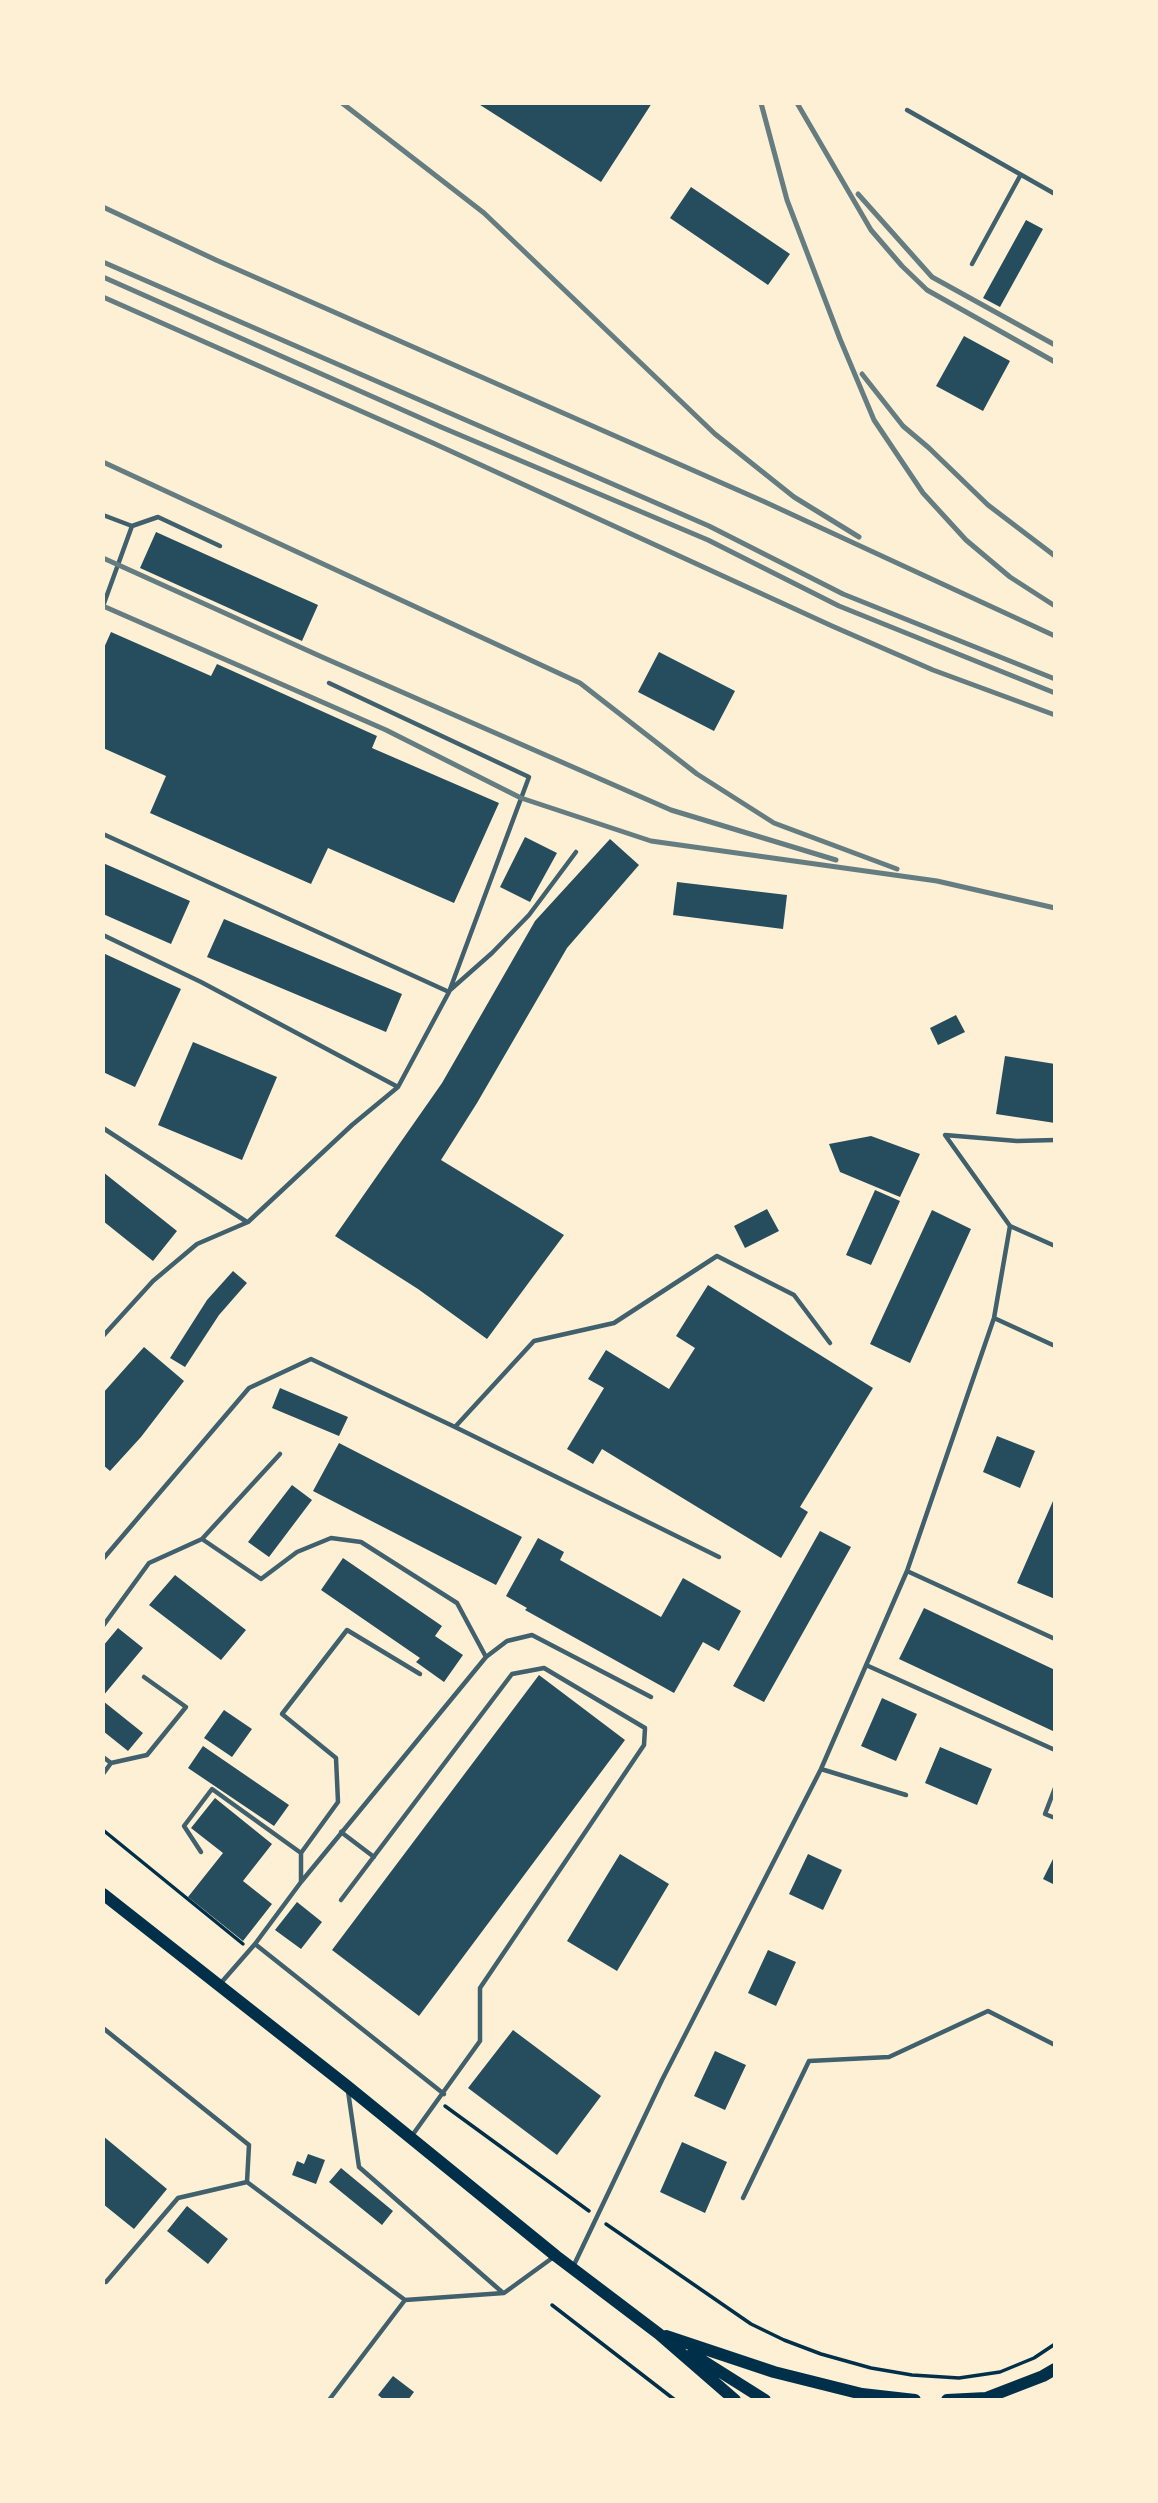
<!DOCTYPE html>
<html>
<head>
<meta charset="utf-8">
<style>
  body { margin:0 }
  #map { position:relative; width:1158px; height:2503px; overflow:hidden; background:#fdf0d5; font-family:Helvetica,sans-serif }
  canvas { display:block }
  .frame { position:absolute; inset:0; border:105px solid #fdf0d5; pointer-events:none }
</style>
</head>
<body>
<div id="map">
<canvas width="1158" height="2503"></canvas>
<div class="frame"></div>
</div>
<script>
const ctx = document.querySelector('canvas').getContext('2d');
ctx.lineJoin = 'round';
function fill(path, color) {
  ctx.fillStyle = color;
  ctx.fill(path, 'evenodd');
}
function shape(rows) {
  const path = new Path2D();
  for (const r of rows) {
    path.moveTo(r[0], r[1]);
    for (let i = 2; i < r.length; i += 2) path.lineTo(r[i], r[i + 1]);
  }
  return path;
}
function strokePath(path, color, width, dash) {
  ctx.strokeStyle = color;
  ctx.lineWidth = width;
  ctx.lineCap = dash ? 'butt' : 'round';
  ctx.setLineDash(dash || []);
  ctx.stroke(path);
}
fill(shape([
  [477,103,652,103,601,182],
  [691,187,790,254,768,285,670,218],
  [1026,220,1043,229,1000,307,983,298],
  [964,336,1010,361,983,411,936,386],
  [156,532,318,605,302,641,140,568],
  [111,632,211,676,217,664,377,736,372,748,499,803,454,903,328,848,311,884,150,813,166,776,103,748,103,650],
  [659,652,735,691,714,731,638,692],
  [525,837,557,853,530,902,500,887],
  [610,839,639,865,567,948,477,1103,441,1160,564,1235,487,1339,418,1289,335,1236,442,1083,535,921],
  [103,863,190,901,171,944,103,914],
  [677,882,787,895,783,929,673,915],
  [224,919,402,994,386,1032,207,957],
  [103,953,181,989,135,1087,103,1072],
  [956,1015,965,1032,938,1045,930,1028],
  [193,1042,277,1077,242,1160,158,1125],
  [1005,1056,1055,1064,1055,1123,996,1114],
  [871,1136,920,1154,900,1197,840,1172,829,1144],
  [103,1172,177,1231,153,1261,103,1221],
  [875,1190,900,1201,871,1265,846,1255],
  [767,1209,779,1231,745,1248,734,1226],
  [932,1210,971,1229,910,1363,870,1344],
  [233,1271,247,1283,219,1315,185,1367,170,1358,207,1300],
  [708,1285,873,1388,800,1507,808,1512,781,1558,602,1449,593,1464,567,1449,604,1388,588,1379,606,1350,669,1389,695,1348,676,1336],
  [144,1347,184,1381,141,1437,110,1471,103,1465,103,1393],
  [280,1388,348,1417,339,1436,272,1408],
  [997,1436,1035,1451,1020,1488,983,1472],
  [339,1443,522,1537,496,1585,313,1491],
  [292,1485,312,1500,269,1557,248,1542],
  [1053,1501,1055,1502,1055,1599,1017,1583],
  [820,1531,851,1547,764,1702,733,1686],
  [538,1538,564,1552,560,1560,661,1617,683,1578,741,1611,719,1651,703,1642,674,1693,525,1610,527,1608,506,1596],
  [343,1558,442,1626,435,1636,463,1655,444,1682,416,1662,420,1658,321,1590],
  [175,1575,246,1630,221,1660,149,1605],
  [924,1608,1055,1670,1055,1732,899,1659],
  [118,1628,143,1648,103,1696,103,1646],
  [539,1675,625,1740,419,2016,332,1950],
  [882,1698,917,1714,896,1761,861,1746],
  [103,1701,143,1733,128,1751,103,1731],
  [224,1710,252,1729,232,1757,204,1738],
  [203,1746,289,1805,274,1826,188,1768],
  [940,1747,992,1769,977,1805,925,1783],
  [215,1798,272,1844,243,1881,272,1904,243,1941,188,1897,223,1853,191,1828],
  [620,1854,669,1884,617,1971,567,1941],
  [808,1854,842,1870,823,1910,789,1894],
  [1055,1855,1055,1885,1043,1879],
  [297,1902,322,1922,301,1949,275,1930],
  [768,1950,796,1962,776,2006,748,1993],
  [513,2030,601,2096,557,2155,468,2088],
  [715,2051,746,2065,725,2110,694,2096],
  [103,2136,167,2189,134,2229,103,2204],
  [682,2142,727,2162,705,2213,660,2192],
  [308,2154,325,2160,316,2184,292,2175,297,2161,304,2164],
  [341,2168,393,2211,382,2225,329,2182],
  [187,2206,228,2239,208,2264,167,2231],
  [393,2376,414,2392,408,2400,384,2400,378,2395]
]), '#264d5e');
strokePath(shape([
  [103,1830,243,1944],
  [445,2106,589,2211],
  [606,2224,751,2324,784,2340,821,2354,871,2368,912,2375,959,2378,1000,2372,1034,2358,1055,2344],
  [552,2305,675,2400]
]), '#003049', 3.5);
strokePath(shape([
  [907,110,1055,194],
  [972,264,1020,176],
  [103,515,132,526,158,517,220,546],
  [103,606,132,526],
  [329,683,529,777,449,992],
  [103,834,449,992,398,1087,352,1125,248,1222,197,1244,153,1281,103,1336],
  [103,935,201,982,398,1087],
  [449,991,492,953,529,915,576,852],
  [103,1128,247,1222],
  [1010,1226,1055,1246],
  [994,1318,1055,1346],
  [455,1427,719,1557],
  [202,1539,261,1579,297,1552,331,1538,361,1542,457,1603,486,1657],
  [103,1559,249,1388,311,1359,455,1427,534,1341,614,1323,717,1256,794,1295,830,1343],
  [907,1571,1055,1639],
  [103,1626,149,1563,202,1539,280,1454],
  [866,1665,1055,1750],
  [103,1757,111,1763,103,1774],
  [111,1763,147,1755,186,1707,144,1677],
  [821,1769,906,1795],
  [1055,1788,1045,1814,1055,1818],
  [341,1832,374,1857],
  [201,1852,184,1826,212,1789,301,1853,301,1881],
  [301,1853,338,1802,336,1758,282,1714,347,1630,420,1674],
  [341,1900,512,1674,544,1668,645,1728,644,1745,480,1988,480,2041,411,2137],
  [255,1944,444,2094],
  [220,1984,255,1944,301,1882,486,1657,507,1641,532,1635,651,1697],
  [103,2028,249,2145,247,2182,405,2300],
  [348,2091,359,2167,502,2292],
  [743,2198,809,2061,889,2057,988,2011,1055,2045],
  [573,2267,662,2080,821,1769,907,1571,994,1318,1010,1226,945,1135,1017,1141,1055,1140],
  [103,2282,106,2282,178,2198,247,2182],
  [329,2400,405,2300,504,2293,555,2256]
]), '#3f606c', 4.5);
strokePath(shape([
  [103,1894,347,2086,556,2256,659,2334,735,2400],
  [666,2336,774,2372,862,2394,915,2400],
  [692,2354,765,2400],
  [947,2400,986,2398,1043,2376,1055,2369]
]), '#003049', 12);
strokePath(shape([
  [342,103,484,213,715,434,794,497,859,537],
  [761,103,787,200,840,339,874,420,923,493,966,540,1010,577,1055,606],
  [797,103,871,230,902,266,927,290,1055,362],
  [858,194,932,277,1055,345],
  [103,207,216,260,765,502,1055,636],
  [103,262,709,526,843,594,1055,679],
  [103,277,441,427,708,540,839,606,1055,693],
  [103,297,433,443,832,626,933,670,1055,715],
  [862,374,903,426,929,448,988,505,1055,556],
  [103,462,580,683,697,774,774,823,897,869],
  [103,558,322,657,671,810,836,860],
  [103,606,386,730,521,798,651,841,937,881,1055,908]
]), '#657d81', 5);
</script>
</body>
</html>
